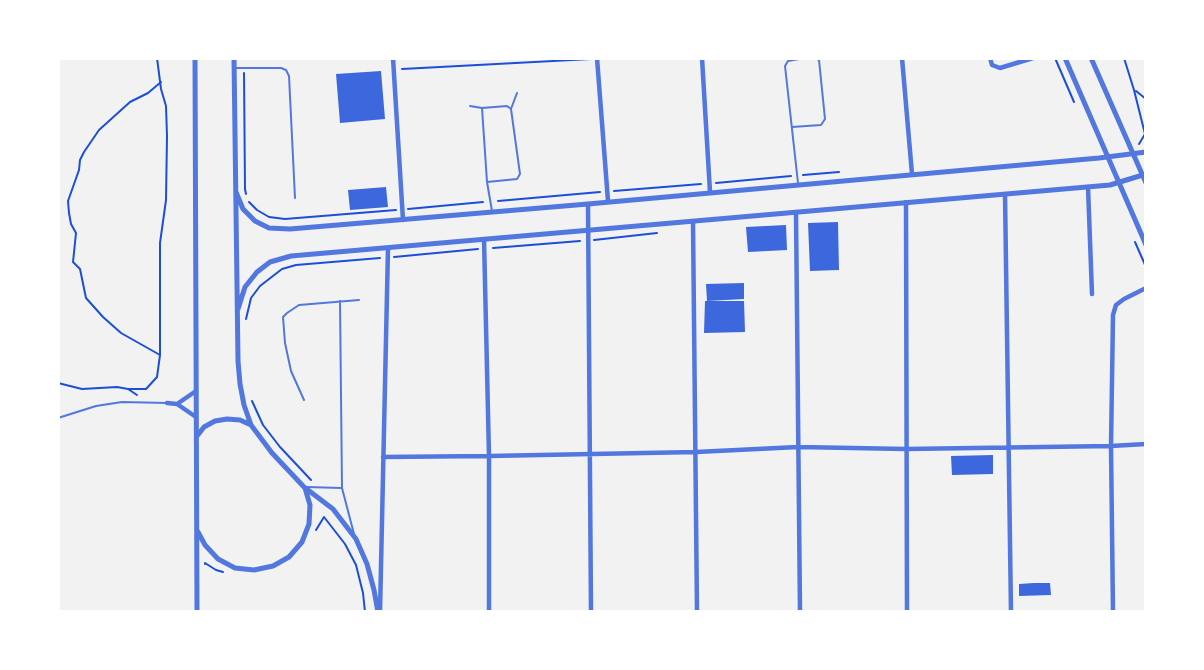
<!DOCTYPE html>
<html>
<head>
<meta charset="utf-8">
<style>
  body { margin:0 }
  #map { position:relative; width:1204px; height:670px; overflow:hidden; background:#f2f2f2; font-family:Figtree,sans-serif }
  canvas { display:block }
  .frame { position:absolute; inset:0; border:60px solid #fff; pointer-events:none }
</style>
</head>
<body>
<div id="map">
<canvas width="1204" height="670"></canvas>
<div class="frame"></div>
</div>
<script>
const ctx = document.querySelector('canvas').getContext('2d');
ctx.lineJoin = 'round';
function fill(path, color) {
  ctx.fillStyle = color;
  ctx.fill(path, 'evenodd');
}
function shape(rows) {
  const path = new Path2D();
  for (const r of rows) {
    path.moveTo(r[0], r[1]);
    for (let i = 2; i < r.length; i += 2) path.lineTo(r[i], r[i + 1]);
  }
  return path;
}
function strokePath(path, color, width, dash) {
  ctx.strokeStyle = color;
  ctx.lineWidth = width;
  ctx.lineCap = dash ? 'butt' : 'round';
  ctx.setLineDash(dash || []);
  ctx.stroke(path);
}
fill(shape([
  [381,71,385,119,340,123,336,74],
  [386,187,388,207,350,210,348,190],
  [838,222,839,270,810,271,808,223],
  [786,225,787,250,748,252,746,227],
  [744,283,744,299,707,301,706,284],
  [705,301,744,301,745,332,704,333],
  [993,455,993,474,952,475,951,456],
  [1034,583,1050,583,1051,595,1019,596,1019,584]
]), '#3d67dc');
strokePath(shape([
  [1055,58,1074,102],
  [1124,58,1134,90,1145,134,1139,144],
  [402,69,591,59],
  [244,73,245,189,246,194],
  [1136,91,1146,99],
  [803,175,839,172],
  [716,183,791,176],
  [614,191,701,184],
  [498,201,600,192],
  [249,202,257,210,269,217,285,219,396,210],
  [408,209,483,202],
  [594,240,657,233],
  [1135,242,1146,267],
  [493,248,580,241],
  [394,257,478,249],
  [246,319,251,298,260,286,282,269,296,265,380,258],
  [160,355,121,333,103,317,86,298,80,269,73,262,76,233,71,224,69,213,68,201,79,170,80,160,84,152,99,130,130,102,148,93,161,82],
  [58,383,82,389,117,387,128,389,137,395],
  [128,389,146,389,157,377,160,355,160,243,166,200,167,136,166,106,161,89,157,58],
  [252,401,263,425,280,447,311,480],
  [316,530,324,517,345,544,356,565,363,593,365,612],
  [205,564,205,563,216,570,223,572]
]), '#1d4ed8', 2);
strokePath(shape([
  [235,68,281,68,286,70,289,76,295,198],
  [470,106,482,108,507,106,511,109],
  [482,108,487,182,492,211],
  [792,127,821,125,825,119,819,60,815,58],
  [487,182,517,179,520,174,511,109,517,93],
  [798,183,785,66,788,61,805,58],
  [340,301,342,488,354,534],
  [304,400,291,371,285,343,283,317,287,313,299,305,359,300],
  [58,418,96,406,122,402,167,403],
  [306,487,342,488]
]), '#5277de', 2);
strokePath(shape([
  [393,58,403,220],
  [597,58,608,201],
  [702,58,710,192],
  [902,58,912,174],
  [990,58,992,65,1000,68,1033,58],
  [1088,187,1092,294],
  [1005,194,1011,612],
  [906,202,907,612],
  [588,204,591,612],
  [796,212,800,612],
  [693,222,697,612],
  [484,239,489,456,489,612],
  [167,403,177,404,196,417],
  [177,404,196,391],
  [383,457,489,456,696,452,798,447,906,449,1111,446,1146,444],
  [380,612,388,248],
  [1113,612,1111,446,1113,315,1116,305,1124,299,1146,288]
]), '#5277de', 4.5);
strokePath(shape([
  [195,58,197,612],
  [234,58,238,361,240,384,244,405,251,425,272,453,304,487,333,509,356,539,367,564,374,590,378,612],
  [1065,58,1146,245],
  [1091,58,1146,183],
  [236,192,243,209,255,221,269,228,290,229,588,204,1099,158,1146,152],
  [238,309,245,287,257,272,270,262,291,256,1110,185,1146,174],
  [197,436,204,427,215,421,227,419,240,420,251,425],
  [198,532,205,545,218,559,235,568,254,570,273,566,289,557,302,542,309,524,310,505,305,488]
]), '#5277de', 5);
</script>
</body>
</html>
